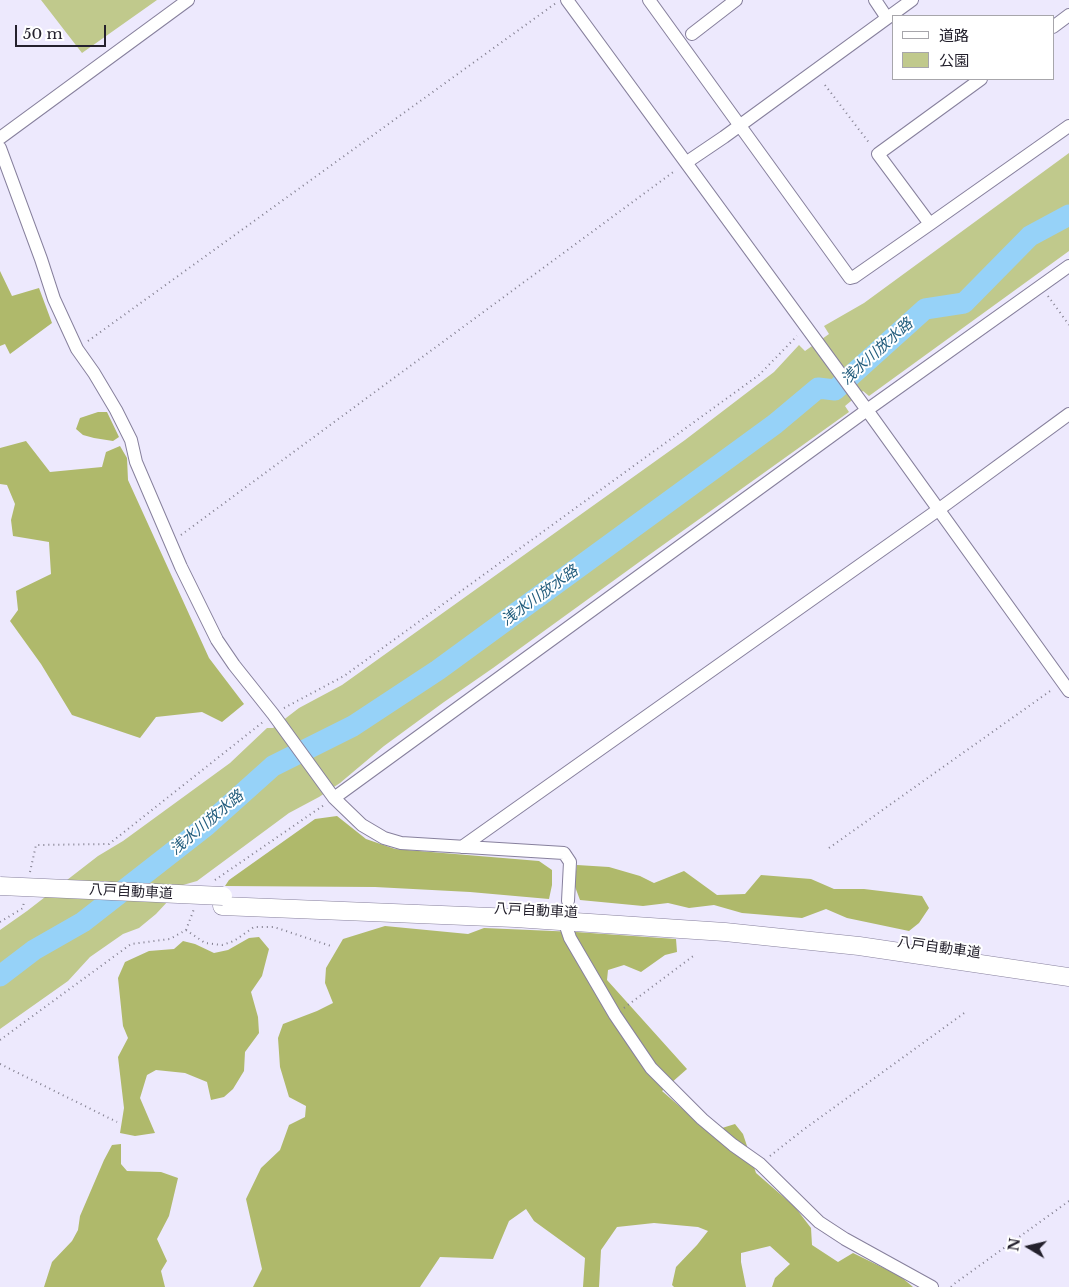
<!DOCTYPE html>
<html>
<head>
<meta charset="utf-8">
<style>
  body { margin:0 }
  #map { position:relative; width:1069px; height:1287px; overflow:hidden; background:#ede9fd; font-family:"Libre Baskerville","Noto Sans JP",serif }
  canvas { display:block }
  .legend { position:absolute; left:892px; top:15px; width:162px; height:65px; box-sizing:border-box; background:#fff; border:1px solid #a7a6ab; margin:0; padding:6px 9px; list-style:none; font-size:15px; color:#24212d }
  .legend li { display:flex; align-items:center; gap:10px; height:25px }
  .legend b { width:25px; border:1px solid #a7a6ab }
  .north { position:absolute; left:1004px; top:1222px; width:50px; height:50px; -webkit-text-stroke:4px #fff; paint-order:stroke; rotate:279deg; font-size:14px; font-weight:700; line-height:20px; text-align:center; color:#24212d }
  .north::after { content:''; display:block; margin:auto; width:18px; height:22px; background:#24212d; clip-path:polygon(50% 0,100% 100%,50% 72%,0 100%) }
  .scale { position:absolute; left:15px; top:25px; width:91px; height:22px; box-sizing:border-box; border:2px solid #24212d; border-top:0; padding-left:6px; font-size:15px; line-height:18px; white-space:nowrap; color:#24212d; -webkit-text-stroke:4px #fff; paint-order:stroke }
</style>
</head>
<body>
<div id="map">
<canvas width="1069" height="1287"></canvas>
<ul class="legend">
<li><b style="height:6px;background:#fff"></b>道路</li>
<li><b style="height:14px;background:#c0c98c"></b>公園</li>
</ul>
<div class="north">N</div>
<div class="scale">50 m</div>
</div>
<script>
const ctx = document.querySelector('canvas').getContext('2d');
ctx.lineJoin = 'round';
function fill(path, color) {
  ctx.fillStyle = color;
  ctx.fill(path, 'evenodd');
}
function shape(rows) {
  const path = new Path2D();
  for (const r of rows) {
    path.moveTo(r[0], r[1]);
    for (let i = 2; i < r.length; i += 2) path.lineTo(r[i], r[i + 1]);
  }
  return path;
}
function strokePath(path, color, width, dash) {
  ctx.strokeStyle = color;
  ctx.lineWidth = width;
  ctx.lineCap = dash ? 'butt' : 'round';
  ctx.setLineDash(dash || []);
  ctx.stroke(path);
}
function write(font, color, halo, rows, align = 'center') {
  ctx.font = font + ' "Libre Baskerville","Noto Sans JP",serif';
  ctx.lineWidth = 4;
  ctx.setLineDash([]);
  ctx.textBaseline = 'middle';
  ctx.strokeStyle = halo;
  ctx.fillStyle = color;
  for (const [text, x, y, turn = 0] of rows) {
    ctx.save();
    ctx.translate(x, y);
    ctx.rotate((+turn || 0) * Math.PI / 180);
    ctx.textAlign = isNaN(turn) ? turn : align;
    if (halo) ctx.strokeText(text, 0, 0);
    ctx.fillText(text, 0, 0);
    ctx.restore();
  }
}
fill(shape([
  [41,0,157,0,82,53],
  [1069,153,1069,251,869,396,863,391,845,406,849,412,642,560,493,668,444,702,384,746,340,783,319,797,289,813,197,881,183,885,156,914,139,928,123,934,90,957,68,981,0,1029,0,930,27,911,98,856,123,841,230,763,267,728,273,728,299,708,342,685,685,440,774,372,799,345,805,351,829,334,824,326,864,303]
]), '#c0c98c');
fill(shape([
  [0,271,12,296,39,288,52,323,10,354,5,344,0,346],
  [98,412,107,412,119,437,113,441,94,438,83,435,76,429,80,418],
  [26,441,50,472,102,467,106,452,120,446,127,458,128,480,209,658,244,704,222,722,202,712,156,717,140,738,72,715,41,664,10,621,18,610,16,591,51,574,49,542,13,536,11,520,15,504,7,485,0,484,0,448],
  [337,816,366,839,395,849,539,861,552,870,552,885,549,899,470,892,375,887,225,886,229,880,315,819],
  [577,865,609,867,640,876,654,883,684,871,717,895,745,894,761,875,811,879,834,889,864,889,922,896,929,908,919,923,909,931,847,918,826,909,802,918,742,913,714,905,689,908,668,903,643,906,580,900,574,884],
  [385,926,468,934,484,928,576,932,676,939,677,952,665,955,641,972,624,965,608,970,607,980,687,1069,662,1091,709,1132,735,1124,743,1134,756,1173,795,1207,811,1228,812,1245,838,1262,853,1253,900,1276,913,1287,772,1287,775,1278,790,1264,770,1246,741,1253,741,1262,746,1287,674,1287,672,1285,676,1267,697,1245,708,1231,698,1227,654,1223,617,1227,601,1250,599,1287,583,1287,585,1258,534,1221,526,1209,509,1221,493,1259,440,1257,420,1287,253,1287,262,1269,246,1199,261,1168,280,1150,289,1125,305,1117,306,1106,289,1097,280,1067,278,1038,283,1024,317,1011,333,1003,325,983,326,968,343,939],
  [259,937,269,949,262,976,251,992,258,1017,259,1033,245,1052,244,1071,233,1089,224,1097,211,1100,207,1082,185,1073,156,1070,147,1075,140,1098,155,1133,135,1136,120,1133,124,1108,118,1057,128,1038,123,1026,118,978,125,962,149,951,174,949,183,941,195,944,214,953,228,950,249,938],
  [121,1144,121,1164,127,1171,161,1172,178,1178,169,1216,157,1239,167,1261,161,1271,165,1287,44,1287,52,1262,72,1241,78,1230,80,1216,104,1160,112,1145]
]), '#afb96b');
strokePath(shape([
  [0,976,34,950,83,922,206,826,273,766,353,726,438,670,775,424,818,388,835,390,925,309,964,303,1030,236,1069,215]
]), '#96d2f8', 21);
const minor = shape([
  [567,0,867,410,1069,691],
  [649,0,850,278,854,277,930,224,1069,126],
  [875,0,887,18],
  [1053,27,1069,15],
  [692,34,736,0],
  [0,138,188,0],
  [0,148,41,259,54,299,77,349,94,373,116,410,131,440,136,462,181,567,217,640,234,665,273,714,334,798,362,825,384,838,401,843,564,853,570,862,568,901],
  [687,162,724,137,912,0],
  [930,224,878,154,981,79],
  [334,798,867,410,1069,266],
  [462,847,938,510,1069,414],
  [566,926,570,938,615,1015,651,1068,702,1119,733,1145,760,1164,819,1222,845,1239,932,1287]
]);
const highway = shape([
  [222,906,515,918,725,932,859,946,1069,977]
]);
strokePath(minor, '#87809d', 14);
strokePath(highway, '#87809d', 19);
strokePath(shape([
  [825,85,870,144],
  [1048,296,1069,325],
  [88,341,556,3],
  [181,535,676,170],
  [284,708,344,676,759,375,797,336],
  [829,848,1053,689],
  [30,872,36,845,109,844,263,722],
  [215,880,324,805],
  [0,922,23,908,24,901],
  [186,930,205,943,222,945,234,941,254,927,274,927,331,946],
  [624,1008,696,954],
  [0,1040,131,944,170,939,186,930,194,909],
  [0,1064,117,1122],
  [770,1156,803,1130,967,1011],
  [951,1287,954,1284,1069,1201]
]), '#827f8f', 2, [1, 4]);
strokePath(minor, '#fff', 12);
strokePath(highway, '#fff', 18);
const highwayBridge = shape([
  [0,886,223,896]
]);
strokePath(highwayBridge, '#87809d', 19, []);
strokePath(highwayBridge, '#fff', 18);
write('14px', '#24212d', '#fff', [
  ["八戸自動車道",131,892,3],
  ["八戸自動車道",536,911,3],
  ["八戸自動車道",939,948,8]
]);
write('italic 15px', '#245e7e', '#fff', [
  ["浅水川放水路",877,352,-42],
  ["浅水川放水路",540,596,-36],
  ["浅水川放水路",207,823,-40]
]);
</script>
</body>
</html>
